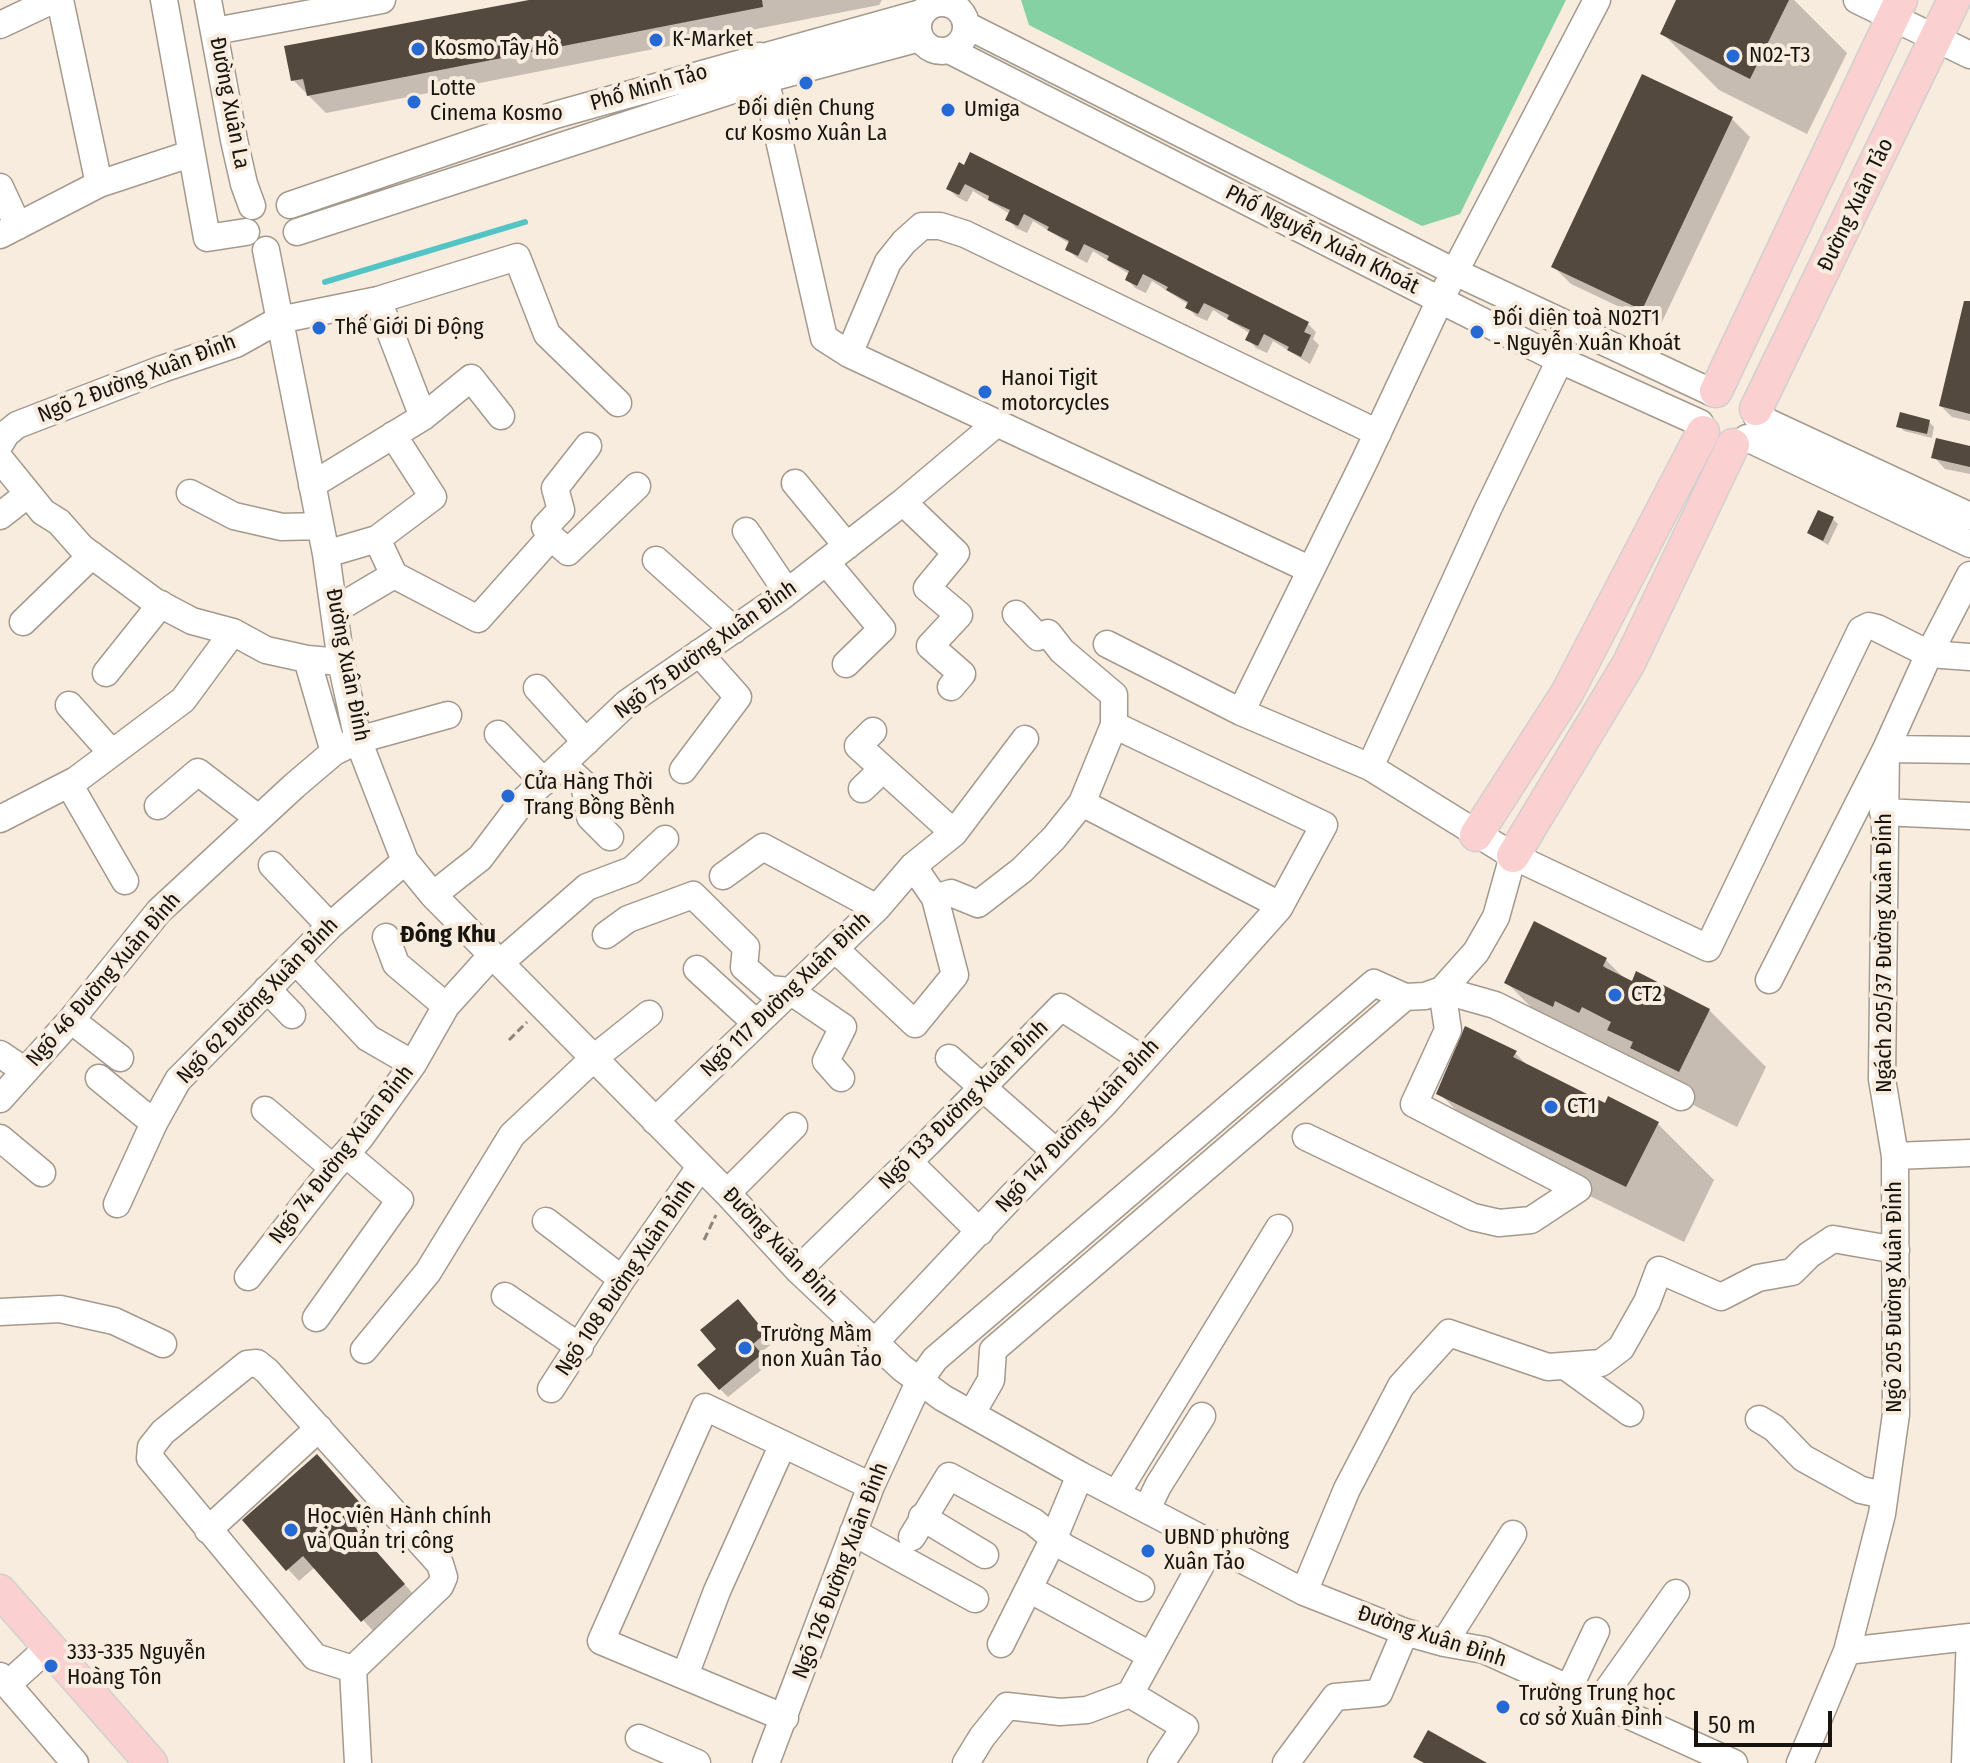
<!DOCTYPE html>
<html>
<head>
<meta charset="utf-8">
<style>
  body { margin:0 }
  #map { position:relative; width:1970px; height:1763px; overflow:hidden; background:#f8ecde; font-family:"Fira Sans Condensed",sans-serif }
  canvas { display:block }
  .scale { position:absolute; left:1694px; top:1711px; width:138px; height:36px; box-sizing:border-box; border:4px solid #17130e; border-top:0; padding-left:10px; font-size:24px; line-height:28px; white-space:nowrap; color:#17130e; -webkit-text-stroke:6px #f8ecde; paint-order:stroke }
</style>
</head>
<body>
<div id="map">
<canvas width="1970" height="1763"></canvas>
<div class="scale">50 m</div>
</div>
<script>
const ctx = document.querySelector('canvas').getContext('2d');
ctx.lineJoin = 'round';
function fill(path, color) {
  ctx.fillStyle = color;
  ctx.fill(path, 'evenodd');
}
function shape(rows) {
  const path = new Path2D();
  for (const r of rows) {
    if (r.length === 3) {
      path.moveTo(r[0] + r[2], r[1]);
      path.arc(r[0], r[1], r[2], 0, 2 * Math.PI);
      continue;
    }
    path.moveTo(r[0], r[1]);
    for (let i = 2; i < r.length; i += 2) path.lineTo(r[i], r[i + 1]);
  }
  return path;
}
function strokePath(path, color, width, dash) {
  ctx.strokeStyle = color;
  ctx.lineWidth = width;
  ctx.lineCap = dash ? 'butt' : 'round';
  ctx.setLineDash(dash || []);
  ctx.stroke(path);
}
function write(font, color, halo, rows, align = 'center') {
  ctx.font = font + ' "Fira Sans Condensed",sans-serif';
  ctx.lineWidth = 8;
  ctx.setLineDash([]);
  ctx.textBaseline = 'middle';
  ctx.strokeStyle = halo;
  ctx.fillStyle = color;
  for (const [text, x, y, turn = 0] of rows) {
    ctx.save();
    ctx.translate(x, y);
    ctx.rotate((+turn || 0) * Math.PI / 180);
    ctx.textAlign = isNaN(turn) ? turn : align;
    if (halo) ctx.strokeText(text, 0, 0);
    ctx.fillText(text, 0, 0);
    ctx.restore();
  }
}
fill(shape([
  [1021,0,1566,0,1460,214,1422,226,1029,25]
]), '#86d1a4');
fill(shape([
  [534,0,882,0,879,5,326,113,293,80],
  [1678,0,1794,0,1847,53,1807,134,1719,90,1662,33],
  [1643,77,1732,119,1750,137,1660,326,1571,284,1554,267],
  [960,165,1308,324,1316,332,1313,339,1319,345,1310,364,1273,341,1267,353,1256,348,1248,339,1251,334,1213,310,1207,321,1196,316,1188,308,1189,305,1152,281,1146,293,1135,288,1127,279,1129,274,1093,251,1087,263,1076,257,1067,249,1070,244,1033,221,1027,233,1016,228,1008,219,1010,214,973,191,967,202,957,197,948,188],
  [1970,309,1970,421,1952,417,1941,406],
  [1929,422,1934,427,1932,438,1904,431,1899,426],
  [1970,448,1970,474,1945,469,1934,457],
  [1833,519,1838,524,1828,545,1809,533],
  [1606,960,1626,980,1709,1010,1766,1067,1737,1127,1563,1039,1506,982],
  [1515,1053,1531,1069,1605,1106,1657,1123,1714,1180,1684,1242,1496,1150,1439,1093],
  [746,1310,773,1343,760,1353,769,1364,728,1397,720,1389,719,1350],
  [328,1468,372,1518,357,1531,415,1596,374,1632,315,1567,299,1581,288,1569]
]), '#0003');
strokePath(shape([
  [325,282,525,222]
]), '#52c4c6', 6);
fill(shape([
  [529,0,762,0,763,7,307,96,303,79,291,81,284,46],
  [1676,0,1789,0,1750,79,1660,34],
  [1642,74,1733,117,1642,310,1551,267],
  [970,152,1309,322,1304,332,1311,335,1301,357,1287,350,1289,347,1264,334,1258,346,1245,340,1250,330,1227,319,1229,315,1204,303,1198,314,1185,308,1188,302,1166,290,1168,287,1143,274,1137,286,1125,280,1129,271,1107,260,1109,256,1084,244,1078,256,1065,250,1069,241,1047,230,1049,227,1024,214,1018,226,1005,220,1010,210,988,200,989,196,965,184,959,195,946,189,959,162,964,165],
  [1964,301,1970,301,1970,414,1939,406],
  [1900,412,1930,420,1927,434,1896,427],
  [1936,438,1970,446,1970,467,1931,458],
  [1818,510,1834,517,1823,541,1807,533],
  [1534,921,1607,958,1603,966,1606,968,1632,981,1636,971,1710,1009,1679,1072,1630,1048,1633,1042,1607,1030,1611,1022,1582,1007,1579,1013,1555,1001,1553,1007,1504,983],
  [1465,1026,1517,1051,1513,1057,1605,1103,1608,1096,1659,1122,1626,1187,1436,1094],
  [738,1299,766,1333,753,1344,762,1354,719,1390,697,1365,716,1349,700,1330],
  [317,1454,362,1505,347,1518,405,1584,361,1622,303,1556,286,1571,242,1520],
  [1428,1730,1487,1763,1424,1763,1413,1757]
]), '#53493e');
const minor = shape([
  [60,0,99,184],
  [164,0,207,238,246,232],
  [208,0,234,140,244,184,252,206],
  [1857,0,1970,55],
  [942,27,24],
  [0,25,53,0],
  [966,25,1455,272,1713,393],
  [215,31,382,0],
  [949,50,1440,300,1560,360,1700,423],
  [760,56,824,338,849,354,1311,570],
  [0,187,18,226],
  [290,205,555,115,921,13],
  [297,232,767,79,920,38],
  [0,235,99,184,190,154],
  [266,250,326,554,341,662,358,740,405,861,433,895,727,1193,798,1270,902,1368,943,1398,1080,1475,1304,1592,1405,1632,1444,1643,1484,1650,1734,1763],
  [378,300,423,417],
  [849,354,888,262,904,242,922,226,940,226,965,234,1378,433],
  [1757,417,1970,516],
  [1747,438,1970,544],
  [0,444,6,434,17,425,162,369,236,344,279,320,378,300,517,257,547,334,618,403],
  [0,459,43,512,59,522,82,548,154,601,192,621,233,632,266,650,307,659,341,662],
  [795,483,847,546],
  [312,485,423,417,471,378,501,416],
  [190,493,234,516,282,527,320,526],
  [903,502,956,553,927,588,959,615,930,646,962,674,951,687],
  [0,516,28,494],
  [746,531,787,592],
  [551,537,568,552,637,486],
  [377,539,394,575,478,619,551,537,545,527,561,510,555,488,588,446],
  [326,554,377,539,433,497,393,435],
  [656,560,734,630],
  [826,562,882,629,846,664],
  [335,610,394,575],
  [23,622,92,555],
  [1107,644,1241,712,1370,767,1513,856,1708,948,1861,630,1869,626,1877,628,1929,654,1970,657],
  [307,659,334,752],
  [106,673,161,604],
  [537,688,586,742],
  [69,705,111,752],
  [1241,712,1364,462,1440,300,1597,0],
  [873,731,858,746,954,833],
  [498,734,544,782],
  [1886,749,1970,750],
  [562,764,584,784,590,817,610,837],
  [1370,767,1487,511,1560,360],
  [683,770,738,697,699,653],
  [69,784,125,881],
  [862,789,883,769],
  [1082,803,1270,900,1279,908],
  [158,806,198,772,258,818],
  [1883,812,1970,816],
  [0,819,76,780,183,700,233,632],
  [272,865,330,926],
  [723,876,763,847,877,908],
  [433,895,480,858,523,801,627,703,781,597,903,502,997,423],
  [935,898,951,893,978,904,1022,870,1054,838,1082,803,1114,725,1114,695,1062,651,1048,633,1038,637,1016,614],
  [606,935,628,919,693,895,746,947,744,967,769,989,790,991,843,1027,826,1061,841,1078],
  [386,937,396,964,446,1006],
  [835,949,915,1024,955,975,935,898,913,866],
  [296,961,368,1038,413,1064],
  [501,962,587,887,632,870,665,839],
  [697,969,756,1023],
  [1769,980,1886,749,1929,654,1970,575],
  [267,989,292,1015],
  [71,1020,120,1058],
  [0,1054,25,1071],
  [949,1058,1056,1152],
  [99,1078,154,1123],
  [0,1099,71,1020,159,911,294,786,334,752,358,740,448,715],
  [265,1110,333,1168],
  [655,1121,877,908,913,866,954,833,1025,739],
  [1306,1137,1473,1217,1499,1223,1531,1220,1578,1189,1414,1104,1448,1030,1442,990,1476,952,1496,917,1513,856],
  [0,1138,42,1173],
  [1895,1156,1970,1153],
  [909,1162,980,1232],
  [727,1193,794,1126],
  [117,1204,154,1123,178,1080,330,926,405,861],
  [546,1221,622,1279],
  [798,1270,928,1143,1061,1007,1142,1059],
  [248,1277,333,1168,360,1138,413,1064,446,1006,492,955],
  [505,1296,580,1347],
  [0,1312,60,1309,114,1321,163,1344],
  [316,1318,400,1200,346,1154],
  [875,1342,1013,1195,1103,1105,1279,908,1324,825,1114,725],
  [364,1350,428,1272,512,1135,594,1058,649,1014],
  [1565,1366,1630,1413],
  [551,1389,622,1279,700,1167],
  [972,1413,991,1380,993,1350,1405,997],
  [1759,1419,1774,1428,1803,1458,1861,1490,1884,1495],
  [1117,1493,1279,1228],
  [1147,1509,1158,1486,1202,1416],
  [922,1517,985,1555],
  [208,1530,319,1428],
  [853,1532,975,1599],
  [912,1537,949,1476,1034,1522,1064,1547,1141,1588],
  [1029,1589,1150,1655],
  [1304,1592,1347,1489,1401,1386,1449,1333,1548,1367,1601,1363,1621,1348,1647,1302,1659,1270,1721,1297,1758,1278,1792,1272,1809,1255,1833,1239,1896,1250],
  [1444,1643,1513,1534],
  [1001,1644,1053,1540,1080,1475],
  [1847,1651,1970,1637],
  [353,1669,315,1657,150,1458,151,1447,163,1432,247,1364,257,1363,267,1371,440,1564,444,1577,440,1586,353,1669,358,1763],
  [685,1675,717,1591,783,1444],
  [0,1676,75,1763],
  [8,1684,50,1646],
  [1569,1688,1596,1631],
  [1130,1694,1185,1727,1161,1763],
  [1599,1702,1676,1593],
  [785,1718,601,1641,705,1407,871,1486],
  [639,1738,697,1763],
  [766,1763,871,1486,920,1380,935,1359,1374,983,1405,997,1425,996,1442,990,1495,1005,1681,1097],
  [966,1763,982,1737,1007,1706,1060,1712,1087,1710,1130,1694,1213,1543],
  [1286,1763,1335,1697,1379,1693,1405,1632],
  [1800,1763,1847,1651,1882,1514,1896,1414,1895,1156,1882,1079,1886,749],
  [1965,1763,1970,1637]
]);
const major = shape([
  [1716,391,1901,0],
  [1756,409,1954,0],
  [1476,835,1567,693,1703,432],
  [1513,856,1629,663,1733,445],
  [0,1591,151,1763]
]);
strokePath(minor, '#a4998d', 29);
strokePath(major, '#d1d0cf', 35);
strokePath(shape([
  [509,1040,527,1022],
  [704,1240,716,1215]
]), '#8e867c', 3, [8, 4]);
strokePath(minor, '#fff', 26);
strokePath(major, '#fad0d1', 32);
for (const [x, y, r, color] of [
  [656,40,8,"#2569d5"],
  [418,49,8,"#2569d5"],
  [1733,56,8,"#2569d5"],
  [806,83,8,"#2569d5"],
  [414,102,8,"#2569d5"],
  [948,110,8,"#2569d5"],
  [319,328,8,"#2569d5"],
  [1477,332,8,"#2569d5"],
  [985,392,8,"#2569d5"],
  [508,796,8,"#2569d5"],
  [1615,995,8,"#2569d5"],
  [1551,1107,8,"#2569d5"],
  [745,1348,8,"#2569d5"],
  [291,1530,8,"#2569d5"],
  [1148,1551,8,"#2569d5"],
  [51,1666,8,"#2569d5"],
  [1503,1707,8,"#2569d5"]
]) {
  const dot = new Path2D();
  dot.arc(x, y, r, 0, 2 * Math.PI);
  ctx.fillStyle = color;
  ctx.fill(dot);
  strokePath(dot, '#f8ecde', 3);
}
write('22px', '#17130e', '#f8ecde', [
  ["K-Market",672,40],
  ["Kosmo Tây Hồ",434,49],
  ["N02-T3",1749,56],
  ["Lotte",430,89],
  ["Cinema Kosmo",430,114],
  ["Đối diện Chung",806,109,"center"],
  ["cư Kosmo Xuân La",806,134,"center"],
  ["Umiga",964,110],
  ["Đối diện toà N02T1",1493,319],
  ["- Nguyễn Xuân Khoát",1493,344],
  ["Thế Giới Di Động",335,328],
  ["Hanoi Tigit",1001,379],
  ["motorcycles",1001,404],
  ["Cửa Hàng Thời",524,783],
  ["Trang Bồng Bềnh",524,808],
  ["CT2",1631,995],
  ["CT1",1567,1107],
  ["Trường Mầm",761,1335],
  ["non Xuân Tảo",761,1360],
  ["Học viện Hành chính",307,1517],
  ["và Quản trị công",307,1542],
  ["UBND phường",1164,1538],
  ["Xuân Tảo",1164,1563],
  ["333-335 Nguyễn",67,1653],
  ["Hoàng Tôn",67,1678],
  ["Trường Trung học",1519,1694],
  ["cơ sở Xuân Đỉnh",1519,1719]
], 'left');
write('22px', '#17130e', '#f8ecde', [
  ["Phố Minh Tảo",649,88,-16],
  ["Đường Xuân La",229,103,79],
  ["Đường Xuân Tảo",1856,205,-64],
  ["Phố Nguyễn Xuân Khoát",1322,240,27],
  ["Ngõ 2 Đường Xuân Đỉnh",137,379,-21],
  ["Ngõ 75 Đường Xuân Đỉnh",706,650,-36],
  ["Đường Xuân Đỉnh",347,665,79],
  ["Ngách 205/37 Đường Xuân Đỉnh",1885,953,-90],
  ["Ngõ 46 Đường Xuân Đỉnh",104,980,-49],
  ["Ngõ 117 Đường Xuân Đỉnh",786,995,-44],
  ["Ngõ 62 Đường Xuân Đỉnh",258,1001,-46],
  ["Ngõ 133 Đường Xuân Đỉnh",964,1105,-45],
  ["Ngõ 147 Đường Xuân Đỉnh",1078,1126,-47],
  ["Ngõ 74 Đường Xuân Đỉnh",342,1155,-52],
  ["Đường Xuân Đỉnh",780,1247,46],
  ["Ngõ 108 Đường Xuân Đỉnh",626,1278,-56],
  ["Ngõ 205 Đường Xuân Đỉnh",1895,1297,-90],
  ["Ngõ 126 Đường Xuân Đỉnh",841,1571,-69],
  ["Đường Xuân Đỉnh",1432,1637,18]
]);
write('bold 24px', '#17130e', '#f8ecde', [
  ["Đông Khu",448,935]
]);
</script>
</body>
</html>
